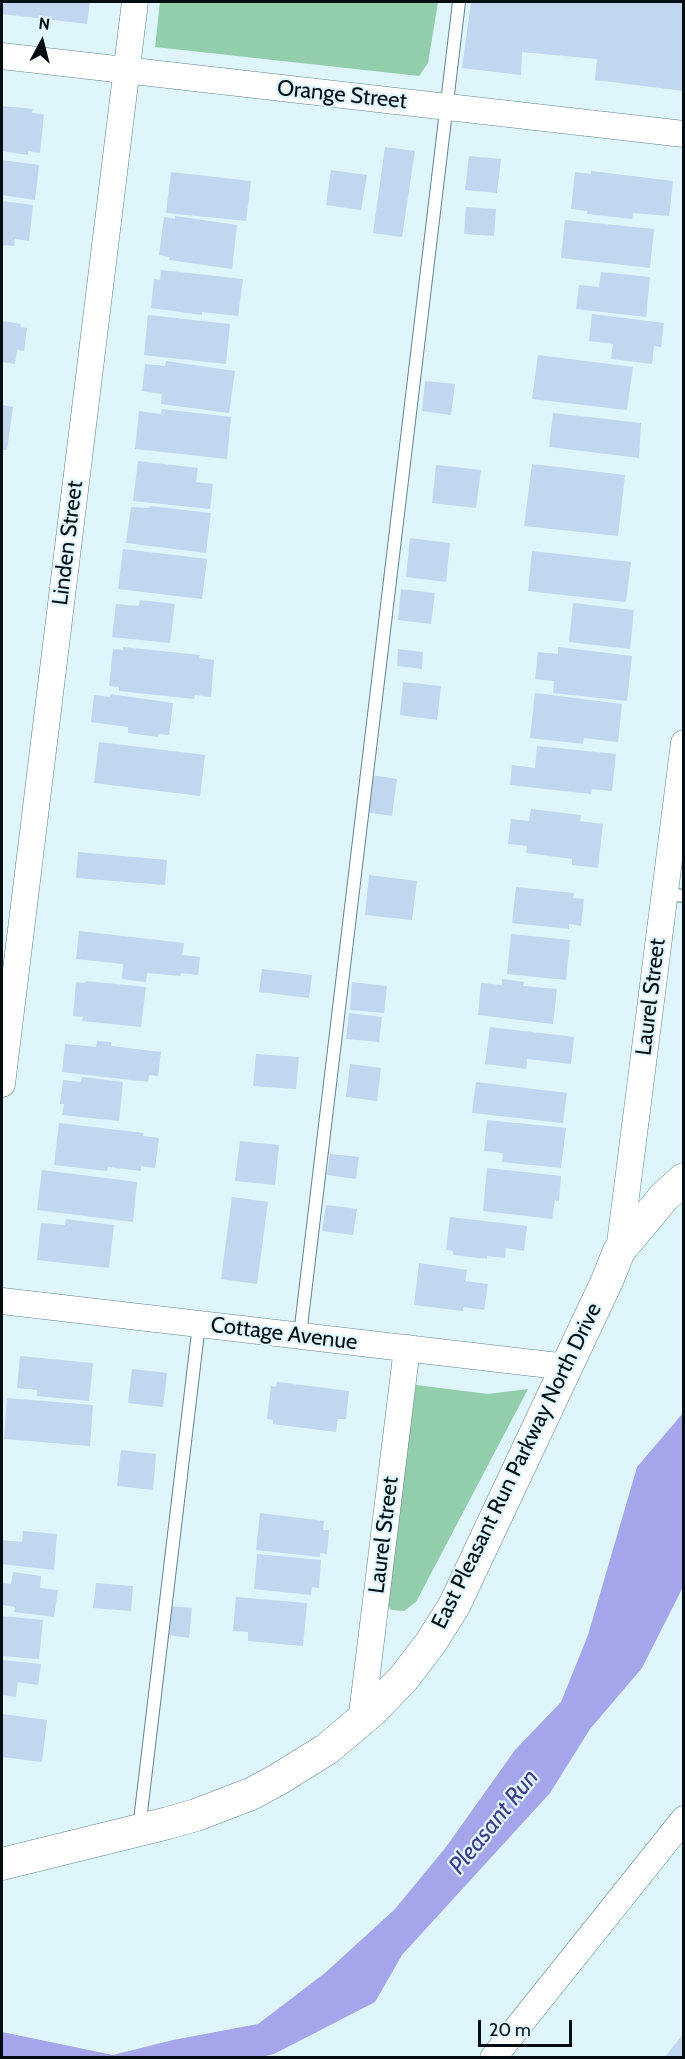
<!DOCTYPE html>
<html>
<head>
<meta charset="utf-8">
<style>
  body { margin:0 }
  #map { position:relative; width:685px; height:2059px; overflow:hidden; background:#dff5fc; font-family:Cabin,sans-serif }
  canvas { display:block }
  .frame { position:absolute; inset:0; border:3px solid #030d12; pointer-events:none }
  .north { position:absolute; left:12px; top:12px; width:60px; height:60px; -webkit-text-stroke:4px #dff5fc; paint-order:stroke; rotate:7deg; font-size:16px; font-weight:700; line-height:24px; text-align:center; color:#030d12 }
  .north::after { content:''; display:block; margin:auto; width:21px; height:27px; background:#030d12; clip-path:polygon(50% 0,100% 100%,50% 72%,0 100%) }
  .scale { position:absolute; left:478px; top:2020px; width:94px; height:27px; box-sizing:border-box; border:3px solid #030d12; border-top:0; padding-left:8px; font-size:18px; line-height:21px; white-space:nowrap; color:#030d12; -webkit-text-stroke:4px #dff5fc; paint-order:stroke }
</style>
</head>
<body>
<div id="map">
<canvas width="685" height="2059"></canvas>
<div class="frame"></div>
<div class="north">N</div>
<div class="scale">20 m</div>
</div>
<script>
const ctx = document.querySelector('canvas').getContext('2d');
ctx.lineJoin = 'round';
function fill(path, color) {
  ctx.fillStyle = color;
  ctx.fill(path, 'evenodd');
}
function shape(rows) {
  const path = new Path2D();
  for (const r of rows) {
    path.moveTo(r[0], r[1]);
    for (let i = 2; i < r.length; i += 2) path.lineTo(r[i], r[i + 1]);
  }
  return path;
}
function strokePath(path, color, width, dash) {
  ctx.strokeStyle = color;
  ctx.lineWidth = width;
  ctx.lineCap = dash ? 'butt' : 'round';
  ctx.setLineDash(dash || []);
  ctx.stroke(path);
}
function write(font, color, halo, rows, align = 'center') {
  ctx.font = font + ' Cabin,sans-serif';
  ctx.lineWidth = 4.5;
  ctx.setLineDash([]);
  ctx.textBaseline = 'middle';
  ctx.strokeStyle = halo;
  ctx.fillStyle = color;
  for (const [text, x, y, turn = 0] of rows) {
    ctx.save();
    ctx.translate(x, y);
    ctx.rotate((+turn || 0) * Math.PI / 180);
    ctx.textAlign = isNaN(turn) ? turn : align;
    if (halo) ctx.strokeText(text, 0, 0);
    ctx.fillText(text, 0, 0);
    ctx.restore();
  }
}
fill(shape([
  [160,2,438,2,428,63,419,76,155,47],
  [416,1385,488,1394,528,1389,416,1602,404,1611,391,1610,387,1603]
]), '#92cdac');
fill(shape([
  [683,1413,683,1587,642,1668,590,1729,550,1793,402,1955,375,2002,274,2054,261,2057,2,2057,2,2032,113,2055,173,2040,258,2024,325,1973,395,1909,446,1847,515,1750,561,1702,588,1635,637,1467]
]), '#a4a5eb');
fill(shape([
  [2,2,90,2,87,24,2,14],
  [471,2,684,2,684,91,595,80,597,59,522,52,521,75,462,68],
  [2,106,33,109,32,113,44,114,40,153,28,151,28,155,2,151],
  [385,147,415,151,402,237,373,233],
  [469,156,501,159,497,193,465,190],
  [2,160,39,165,35,200,2,195],
  [331,170,367,175,361,210,326,205],
  [591,171,673,181,669,216,633,213,632,219,587,214,587,211,571,209,575,172,591,174],
  [171,172,251,181,246,221,166,213],
  [2,201,33,205,29,241,15,239,14,246,2,245],
  [466,207,496,209,494,236,464,234],
  [175,216,237,225,232,269,169,260,170,257,159,255,164,217,175,219],
  [565,220,654,229,650,268,561,258],
  [161,270,243,279,238,316,202,312,202,315,151,308,154,279,160,280],
  [601,272,650,277,646,317,576,309,579,285,599,287],
  [592,314,664,323,661,347,654,346,652,364,611,359,613,344,589,341],
  [148,315,230,324,226,364,144,355],
  [2,321,21,324,20,327,27,328,24,351,17,350,15,364,2,362],
  [538,355,633,367,627,410,532,399],
  [166,361,235,371,229,413,161,404,162,394,142,391,145,364,165,366],
  [425,381,455,384,451,415,422,411],
  [2,405,13,407,7,450,2,450],
  [162,409,231,417,227,459,135,449,139,411,161,414],
  [553,413,641,423,639,458,549,447],
  [138,461,198,468,196,482,213,484,210,509,133,501],
  [532,464,625,475,618,536,524,526],
  [436,465,481,470,476,508,432,503],
  [150,506,211,513,206,553,126,543,131,507,149,508],
  [410,538,450,543,446,582,406,577],
  [123,549,207,559,202,599,118,589],
  [532,551,631,562,626,602,528,591],
  [401,589,435,593,431,624,398,620],
  [140,600,175,604,170,643,112,637,116,604,139,606],
  [573,603,634,610,630,649,569,642],
  [123,647,200,655,199,658,214,660,211,697,195,695,194,699,119,691,119,687,109,686,113,649,123,650],
  [558,647,632,656,627,701,553,693,554,681,535,679,538,652,558,654],
  [398,649,423,652,422,669,397,666],
  [403,682,441,686,437,720,400,715],
  [535,693,622,704,618,742,584,738,583,744,530,738],
  [110,694,173,703,169,735,158,734,158,737,128,733,128,727,91,722,94,695,110,697],
  [99,742,205,755,200,796,94,783],
  [537,746,616,754,612,791,592,789,591,794,510,785,512,765,535,768],
  [370,775,397,779,392,816,365,812],
  [531,809,581,815,580,821,603,824,598,868,572,865,572,859,526,853,527,846,508,844,511,819,529,821],
  [78,852,167,860,165,885,76,878],
  [369,875,417,881,412,920,365,915],
  [516,887,574,893,573,898,584,899,581,926,569,924,569,929,512,923],
  [79,931,184,943,182,955,200,957,198,975,181,973,180,976,147,973,146,982,122,979,123,964,76,959],
  [511,934,570,940,566,980,507,974],
  [262,969,312,975,309,998,259,992],
  [502,979,524,982,523,986,557,989,553,1024,478,1015,481,983,502,985],
  [86,981,146,987,141,1027,82,1021,83,1017,73,1016,76,982,85,983],
  [352,982,387,986,384,1013,350,1010],
  [349,1013,382,1017,379,1042,346,1039],
  [490,1027,574,1037,571,1064,527,1059,526,1069,485,1064],
  [97,1041,111,1042,111,1046,161,1052,158,1076,149,1075,148,1082,62,1072,65,1044,96,1047],
  [256,1054,299,1057,296,1089,253,1086],
  [350,1064,381,1068,377,1101,346,1097],
  [82,1077,123,1082,119,1121,62,1115,64,1104,60,1104,63,1080,81,1082],
  [476,1082,567,1093,563,1123,472,1113],
  [487,1120,566,1128,561,1168,502,1162,503,1153,484,1151],
  [59,1123,144,1133,143,1136,159,1138,155,1168,141,1166,141,1171,108,1167,107,1171,54,1165],
  [240,1141,279,1145,275,1185,235,1181],
  [330,1154,359,1157,356,1179,327,1175],
  [487,1168,561,1176,559,1201,555,1200,552,1219,483,1211],
  [42,1170,137,1182,133,1222,37,1210],
  [232,1197,268,1202,257,1284,221,1279],
  [326,1205,357,1209,353,1235,322,1231],
  [450,1217,527,1226,524,1251,506,1248,505,1258,487,1256,487,1259,453,1255,453,1251,446,1250],
  [66,1219,114,1225,109,1268,37,1260,41,1223,65,1225],
  [419,1263,467,1270,465,1281,488,1284,484,1310,463,1307,463,1311,414,1305],
  [20,1356,93,1363,89,1401,37,1396,37,1390,17,1388],
  [132,1369,167,1373,163,1407,128,1403],
  [277,1382,349,1391,346,1419,338,1419,336,1432,273,1424,273,1420,267,1419,271,1386,276,1387],
  [7,1398,93,1405,90,1446,4,1439],
  [121,1450,156,1454,153,1490,117,1486],
  [260,1513,324,1521,323,1530,329,1530,327,1554,320,1553,320,1557,256,1550],
  [23,1531,57,1534,54,1570,2,1564,2,1540,22,1542],
  [257,1554,321,1560,319,1588,312,1587,311,1595,254,1589],
  [13,1572,41,1576,40,1588,58,1590,54,1617,14,1612,15,1607,2,1605,2,1583,11,1584],
  [96,1583,133,1586,131,1611,93,1608],
  [236,1597,307,1603,303,1646,248,1641,248,1632,233,1631],
  [170,1606,192,1608,189,1638,167,1635],
  [2,1616,43,1620,39,1659,2,1656],
  [2,1660,41,1664,38,1685,18,1682,16,1697,2,1695],
  [2,1714,47,1720,42,1762,2,1757],
  [684,2033,684,2058,664,2058]
]), '#c1d6ef');
const service = shape([
  [664,894,684,896],
  [300,1335,459,2],
  [139,1829,199,1324]
]);
const minor = shape([
  [2,56,684,134],
  [2,1084,135,2],
  [619,1251,684,743],
  [2,1301,567,1367],
  [361,1722,407,1348],
  [493,2058,684,1819]
]);
const tertiary = shape([
  [2,1864,168,1823,196,1815,251,1794,277,1780,327,1749,372,1711,403,1679,430,1644,454,1606,607,1281,619,1251,664,1197,684,1179]
]);
strokePath(service, '#61838f', 14);
strokePath(minor, '#61838f', 27);
strokePath(tertiary, '#61838f', 33);
strokePath(service, '#fff', 12);
strokePath(minor, '#fff', 26);
strokePath(tertiary, '#fff', 32);
write('22px', '#030d12', '#dff5fc', [
  ["Orange Street",342,95,6],
  ["Linden Street",68,543,-83],
  ["Laurel Street",651,997,-83],
  ["Cottage Avenue",284,1334,7],
  ["East Pleasant Run Parkway North Drive",517,1466,-64],
  ["Laurel Street",384,1535,-83]
]);
write('italic 24px', '#41398b', '#dff5fc', [
  ["Pleasant Run",494,1822,-51]
]);
</script>
</body>
</html>
